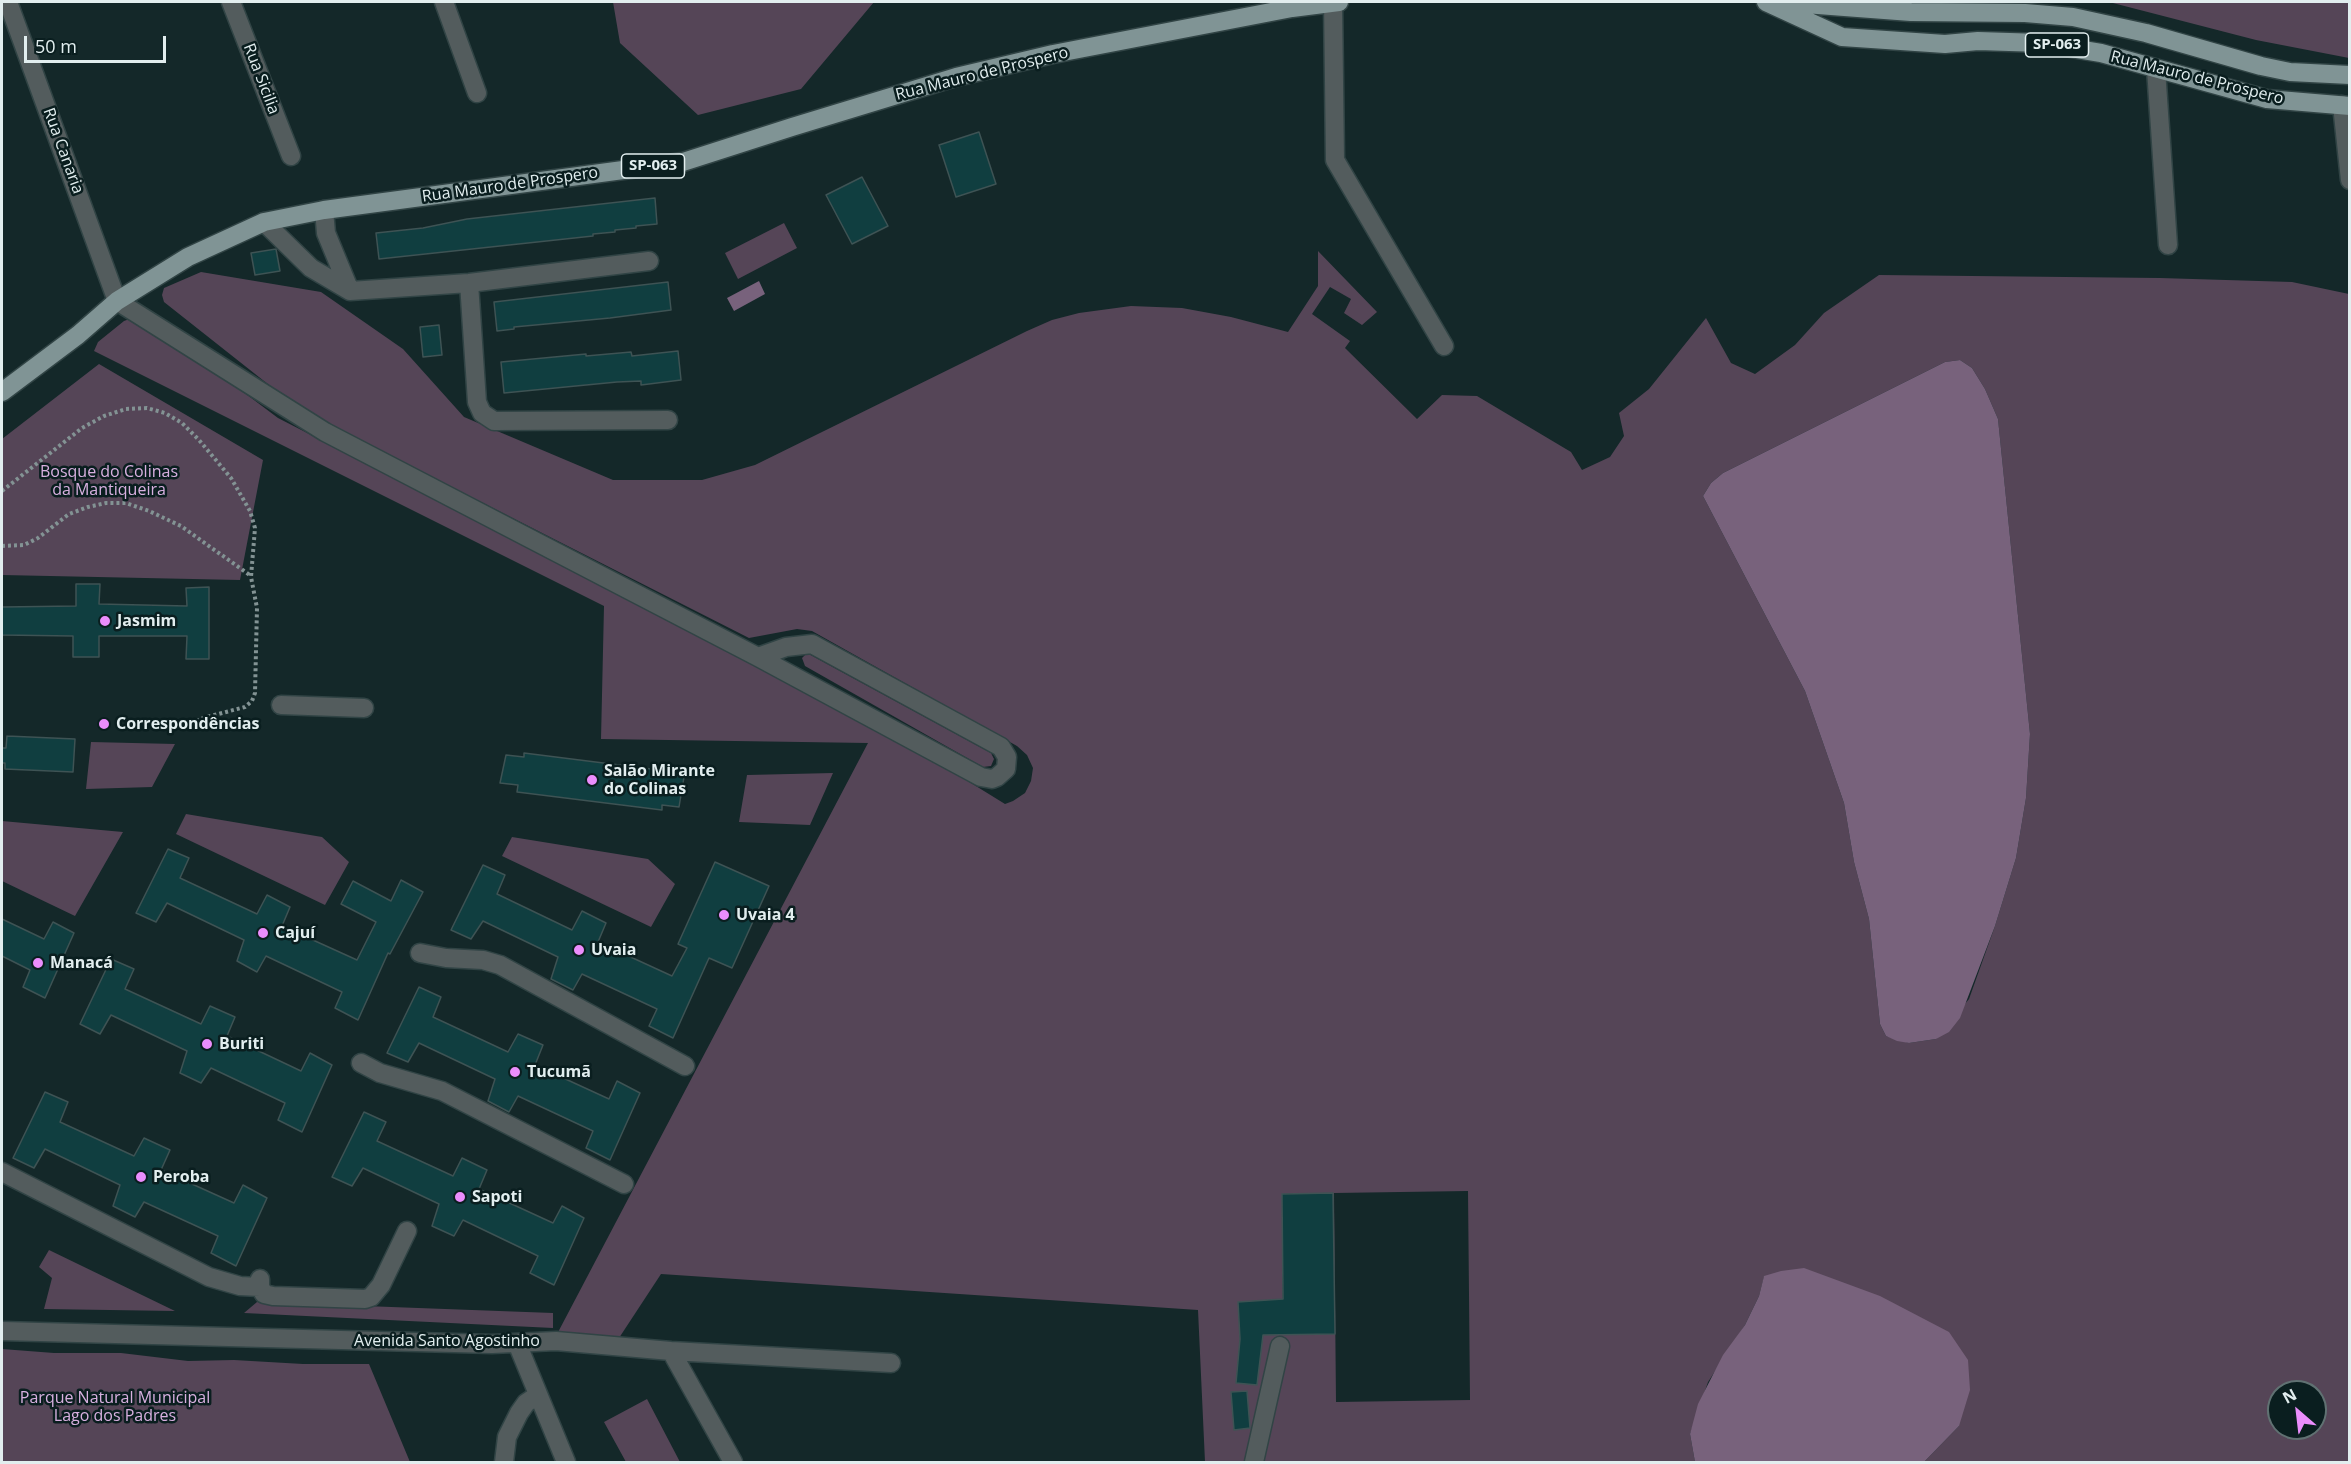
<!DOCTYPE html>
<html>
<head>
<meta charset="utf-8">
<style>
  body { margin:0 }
  #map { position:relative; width:2351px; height:1464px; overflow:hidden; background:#142829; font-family:"Open Sans",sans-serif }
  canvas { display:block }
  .frame { position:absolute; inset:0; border:3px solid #e2eeef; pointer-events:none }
  .north { position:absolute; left:2267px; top:1380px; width:60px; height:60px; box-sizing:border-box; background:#0a1e1f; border:2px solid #607172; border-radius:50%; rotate:332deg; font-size:16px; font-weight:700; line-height:24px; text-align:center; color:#e2eeef }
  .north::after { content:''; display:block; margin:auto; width:21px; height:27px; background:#eb8dfc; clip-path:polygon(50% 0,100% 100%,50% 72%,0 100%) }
  .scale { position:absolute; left:24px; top:36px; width:142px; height:27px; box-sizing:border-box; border:3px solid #e2eeef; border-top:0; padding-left:8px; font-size:18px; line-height:21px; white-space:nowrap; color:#e2eeef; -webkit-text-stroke:4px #0a1e1f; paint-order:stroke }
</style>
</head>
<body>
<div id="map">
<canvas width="2351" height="1464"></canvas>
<div class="frame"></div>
<div class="north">N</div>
<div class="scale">50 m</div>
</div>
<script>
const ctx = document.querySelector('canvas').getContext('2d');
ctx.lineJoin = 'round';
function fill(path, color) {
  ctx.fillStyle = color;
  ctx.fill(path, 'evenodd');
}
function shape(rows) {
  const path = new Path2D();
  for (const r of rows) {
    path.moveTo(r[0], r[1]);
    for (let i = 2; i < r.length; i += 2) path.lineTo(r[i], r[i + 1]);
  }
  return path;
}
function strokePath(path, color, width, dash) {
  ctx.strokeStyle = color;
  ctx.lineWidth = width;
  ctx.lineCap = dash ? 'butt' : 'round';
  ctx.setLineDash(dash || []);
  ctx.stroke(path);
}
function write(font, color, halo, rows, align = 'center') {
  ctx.font = font + ' "Open Sans",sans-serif';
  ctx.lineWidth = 5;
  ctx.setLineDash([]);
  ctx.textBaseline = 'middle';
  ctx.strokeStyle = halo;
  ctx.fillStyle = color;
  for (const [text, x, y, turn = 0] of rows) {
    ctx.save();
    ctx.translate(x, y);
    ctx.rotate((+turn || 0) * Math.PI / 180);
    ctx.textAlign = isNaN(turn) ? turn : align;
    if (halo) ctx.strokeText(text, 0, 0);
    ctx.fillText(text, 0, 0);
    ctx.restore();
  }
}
fill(shape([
  [613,2,874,2,801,89,698,115,620,43],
  [2109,2,2349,2,2349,58,2256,40],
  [784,223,797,248,738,279,725,253],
  [1318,251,1377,312,1362,325,1344,313,1351,299,1330,287,1312,314,1350,341,1345,348,1417,419,1442,395,1477,396,1571,452,1582,470,1610,457,1624,436,1619,413,1649,389,1706,318,1731,363,1755,374,1795,345,1824,313,1879,275,2160,278,2292,282,2349,294,2349,1462,1924,1462,1959,1426,1764,1277,1759,1296,1745,1325,1708,1382,1690,1434,1695,1462,1205,1462,1198,1310,661,1274,619,1338,556,1336,868,743,601,739,604,606,94,351,98,342,124,321,135,317,146,319,278,418,882,728,1005,804,1013,801,1025,793,1031,781,1033,768,1027,755,1017,746,812,631,797,629,749,638,339,430,288,400,164,302,162,295,164,288,201,272,321,292,403,349,464,417,613,480,702,480,755,465,1027,331,1052,320,1079,313,1131,306,1182,308,1231,317,1288,332,1318,286],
  [1960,360,1972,368,1985,389,1998,419,2030,734,2026,798,2016,858,1995,926,1969,999,1936,1039,1909,1043,1886,1036,1880,1024,1869,919,1854,862,1844,803,1805,691,1703,496,1711,483,1723,473,1945,362],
  [1468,1191,1470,1400,1336,1402,1334,1193],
  [1333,1193,1335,1333,1283,1334,1282,1194],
  [2279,1392,2315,1392,2315,1428,2279,1428],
  [99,364,263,460,240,580,2,575,2,439],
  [807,653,991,753,994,759,991,766,983,767,805,666,802,658],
  [91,742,175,744,152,787,86,789],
  [833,773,810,825,739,822,747,775],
  [186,814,322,837,349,862,325,905,176,834],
  [2,821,123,832,75,916,2,881],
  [512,837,648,859,675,884,651,927,502,856],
  [49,1250,175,1311,44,1309,52,1278,39,1267],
  [257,1302,553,1313,553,1328,244,1313],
  [2,1349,54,1353,121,1353,188,1361,234,1360,303,1364,369,1364,410,1462,2,1462],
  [647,1399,680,1462,626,1462,604,1422]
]), '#554557');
fill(shape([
  [759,281,765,294,734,311,727,298],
  [1960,360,1972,368,1985,389,1998,419,2030,734,2026,798,2016,858,1995,926,1960,1018,1949,1032,1936,1039,1909,1043,1897,1041,1886,1036,1880,1024,1869,919,1854,862,1844,803,1805,691,1703,496,1711,483,1723,473,1945,362],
  [1804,1268,1880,1296,1949,1332,1968,1360,1970,1390,1959,1426,1924,1462,1695,1462,1690,1434,1698,1404,1723,1355,1745,1325,1759,1296,1764,1276,1781,1271]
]), '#78627c');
const building = shape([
  [979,132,996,184,956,197,939,145,979,132],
  [862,177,888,226,852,244,826,195,862,177],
  [655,198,657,224,636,226,636,228,615,230,615,232,593,234,593,236,379,259,376,233,423,228,467,219,655,198],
  [276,249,280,271,255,275,251,253,276,249],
  [668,282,671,310,610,318,514,327,514,329,497,331,494,302,668,282],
  [439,325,442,355,423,357,420,327,439,325],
  [678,351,681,380,641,385,641,381,617,382,504,393,501,362,586,354,586,356,631,352,632,356,678,351],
  [76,584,100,584,99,604,187,606,186,588,209,587,209,659,186,659,187,636,99,636,99,657,73,657,73,636,2,635,2,607,76,606,76,584],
  [7,736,75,739,73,772,5,769,5,763,2,763,2,748,6,748,7,736],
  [524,753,667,771,666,775,684,777,679,807,662,805,662,810,517,792,518,785,500,783,506,755,524,757,524,753],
  [168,849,189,858,180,878,257,914,267,895,290,907,282,926,357,960,376,922,341,904,353,881,391,901,401,880,423,892,390,954,388,953,358,1020,335,1008,342,992,266,956,257,972,237,961,244,940,167,903,156,922,136,913,168,849],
  [715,862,769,886,732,968,709,958,673,1038,649,1026,657,1009,582,974,573,990,551,979,558,957,483,921,471,939,451,930,483,865,505,875,497,894,572,930,582,911,606,923,598,942,672,976,687,948,678,944,715,862],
  [2,919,44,939,53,922,74,933,45,998,23,987,30,970,2,956,2,919],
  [111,959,134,969,125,989,201,1024,210,1006,235,1017,227,1036,301,1071,310,1053,332,1065,302,1132,278,1120,285,1103,211,1068,201,1083,180,1073,187,1051,111,1015,100,1034,80,1024,111,959],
  [419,987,441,997,433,1017,508,1052,518,1034,543,1045,535,1065,609,1099,617,1081,640,1093,610,1160,586,1148,593,1131,518,1096,509,1112,488,1101,495,1079,419,1043,408,1062,387,1053,419,987],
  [45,1092,68,1102,60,1122,134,1156,144,1138,170,1150,161,1170,234,1203,243,1185,267,1198,236,1266,211,1253,218,1236,144,1202,135,1217,113,1206,120,1185,45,1149,34,1168,13,1158,45,1092],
  [364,1112,386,1122,377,1141,453,1176,462,1158,487,1170,479,1189,553,1223,562,1206,584,1218,554,1285,530,1273,538,1256,463,1220,454,1236,432,1226,439,1204,363,1168,352,1186,332,1177,364,1112],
  [1333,1193,1335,1334,1263,1335,1257,1385,1236,1383,1240,1339,1238,1302,1283,1299,1282,1194,1333,1193],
  [1247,1391,1250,1428,1234,1430,1231,1392,1247,1391]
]);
fill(building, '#103e40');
strokePath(building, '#3e5354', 1.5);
const minor = shape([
  [8,2,117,301,325,432,758,657,981,777,992,779,997,777,1006,769,1007,757,1001,747,812,644,786,647,758,657],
  [231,2,291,156],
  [444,2,477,93],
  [1333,2,1335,160,1444,346],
  [2156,69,2168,245],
  [2342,105,2350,180],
  [324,210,326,233,350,291],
  [264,222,311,268,350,291,469,283,649,261],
  [469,283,477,402,482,413,494,421,668,420],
  [281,705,364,708],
  [420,953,446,958,483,960,500,965,685,1066],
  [361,1063,380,1073,442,1091,624,1184],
  [2,1172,209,1277,240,1286,260,1287],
  [260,1279,260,1287,264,1294,273,1296,365,1299,371,1297,381,1285,407,1231],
  [2,1331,492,1344,556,1341,671,1351,891,1363],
  [517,1343,566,1462],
  [671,1351,733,1462],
  [504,1462,507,1437,519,1413,526,1403,538,1395],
  [1254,1462,1280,1346]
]);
const major = shape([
  [1766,2,1842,37,1945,44,1978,41,2041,43,2101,53,2267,99,2350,106],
  [1778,2,1911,12,2025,13,2073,17,2146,33,2261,66,2290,72,2350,75],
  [2,392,78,335,117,301,188,257,264,222,324,210,683,162,792,127,956,77,1053,54,1292,8,1339,2]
]);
strokePath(minor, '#314445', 21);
strokePath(major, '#314445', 21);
strokePath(shape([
  [2,491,82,428,104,416,126,409,147,408,165,413,182,423,199,440,231,478,250,511,255,528,251,577,257,608,255,693,252,701,245,707,203,718,188,725],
  [2,546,24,545,38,538,69,514,88,507,106,503,126,503,149,511,181,526,251,576]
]), '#839394', 4, [3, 3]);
strokePath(minor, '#535c5d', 18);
strokePath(major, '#809495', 18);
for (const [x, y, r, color] of [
  [105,621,6,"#eb8dfc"],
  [104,724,6,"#eb8dfc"],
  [592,780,6,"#eb8dfc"],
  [724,915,6,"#eb8dfc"],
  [263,933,6,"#eb8dfc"],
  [579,950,6,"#eb8dfc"],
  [38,963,6,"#eb8dfc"],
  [207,1044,6,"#eb8dfc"],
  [515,1072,6,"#eb8dfc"],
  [141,1177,6,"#eb8dfc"],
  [460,1197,6,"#eb8dfc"]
]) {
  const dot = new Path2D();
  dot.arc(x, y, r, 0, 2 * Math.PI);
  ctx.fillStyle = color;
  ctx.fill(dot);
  strokePath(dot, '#0a1e1f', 2);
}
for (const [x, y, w] of [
  [2057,45,63],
  [653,166,63]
]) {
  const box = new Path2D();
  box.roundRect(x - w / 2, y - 12, w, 24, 4.5);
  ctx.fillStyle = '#0a1e1f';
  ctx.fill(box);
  strokePath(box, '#e2eeef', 1.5);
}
write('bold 15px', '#e2eeef', null, [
  ["SP-063",2057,45],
  ["SP-063",653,166]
]);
write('16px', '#e2eeef', '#0a1e1f', [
  ["Rua Mauro de Prospero",982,74,-14],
  ["Rua Mauro de Prospero",2197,78,14],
  ["Rua Sicilia",261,79,69],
  ["Rua Canaria",63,151,70],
  ["Rua Mauro de Prospero",510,185,-8],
  ["Avenida Santo Agostinho",447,1341]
]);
write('16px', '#d8b0e0', '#0a1e1f', [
  ["Bosque do Colinas",109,472],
  ["da Mantiqueira",109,490],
  ["Parque Natural Municipal",115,1398],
  ["Lago dos Padres",115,1416]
]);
write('bold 16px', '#e2eeef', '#0a1e1f', [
  ["Jasmim",117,621],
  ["Correspondências",116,724],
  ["Salão Mirante",604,771],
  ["do Colinas",604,789],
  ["Uvaia 4",736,915],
  ["Cajuí",275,933],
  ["Uvaia",591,950],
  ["Manacá",50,963],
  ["Buriti",219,1044],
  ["Tucumã",527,1072],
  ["Peroba",153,1177],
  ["Sapoti",472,1197]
], 'left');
</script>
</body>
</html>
